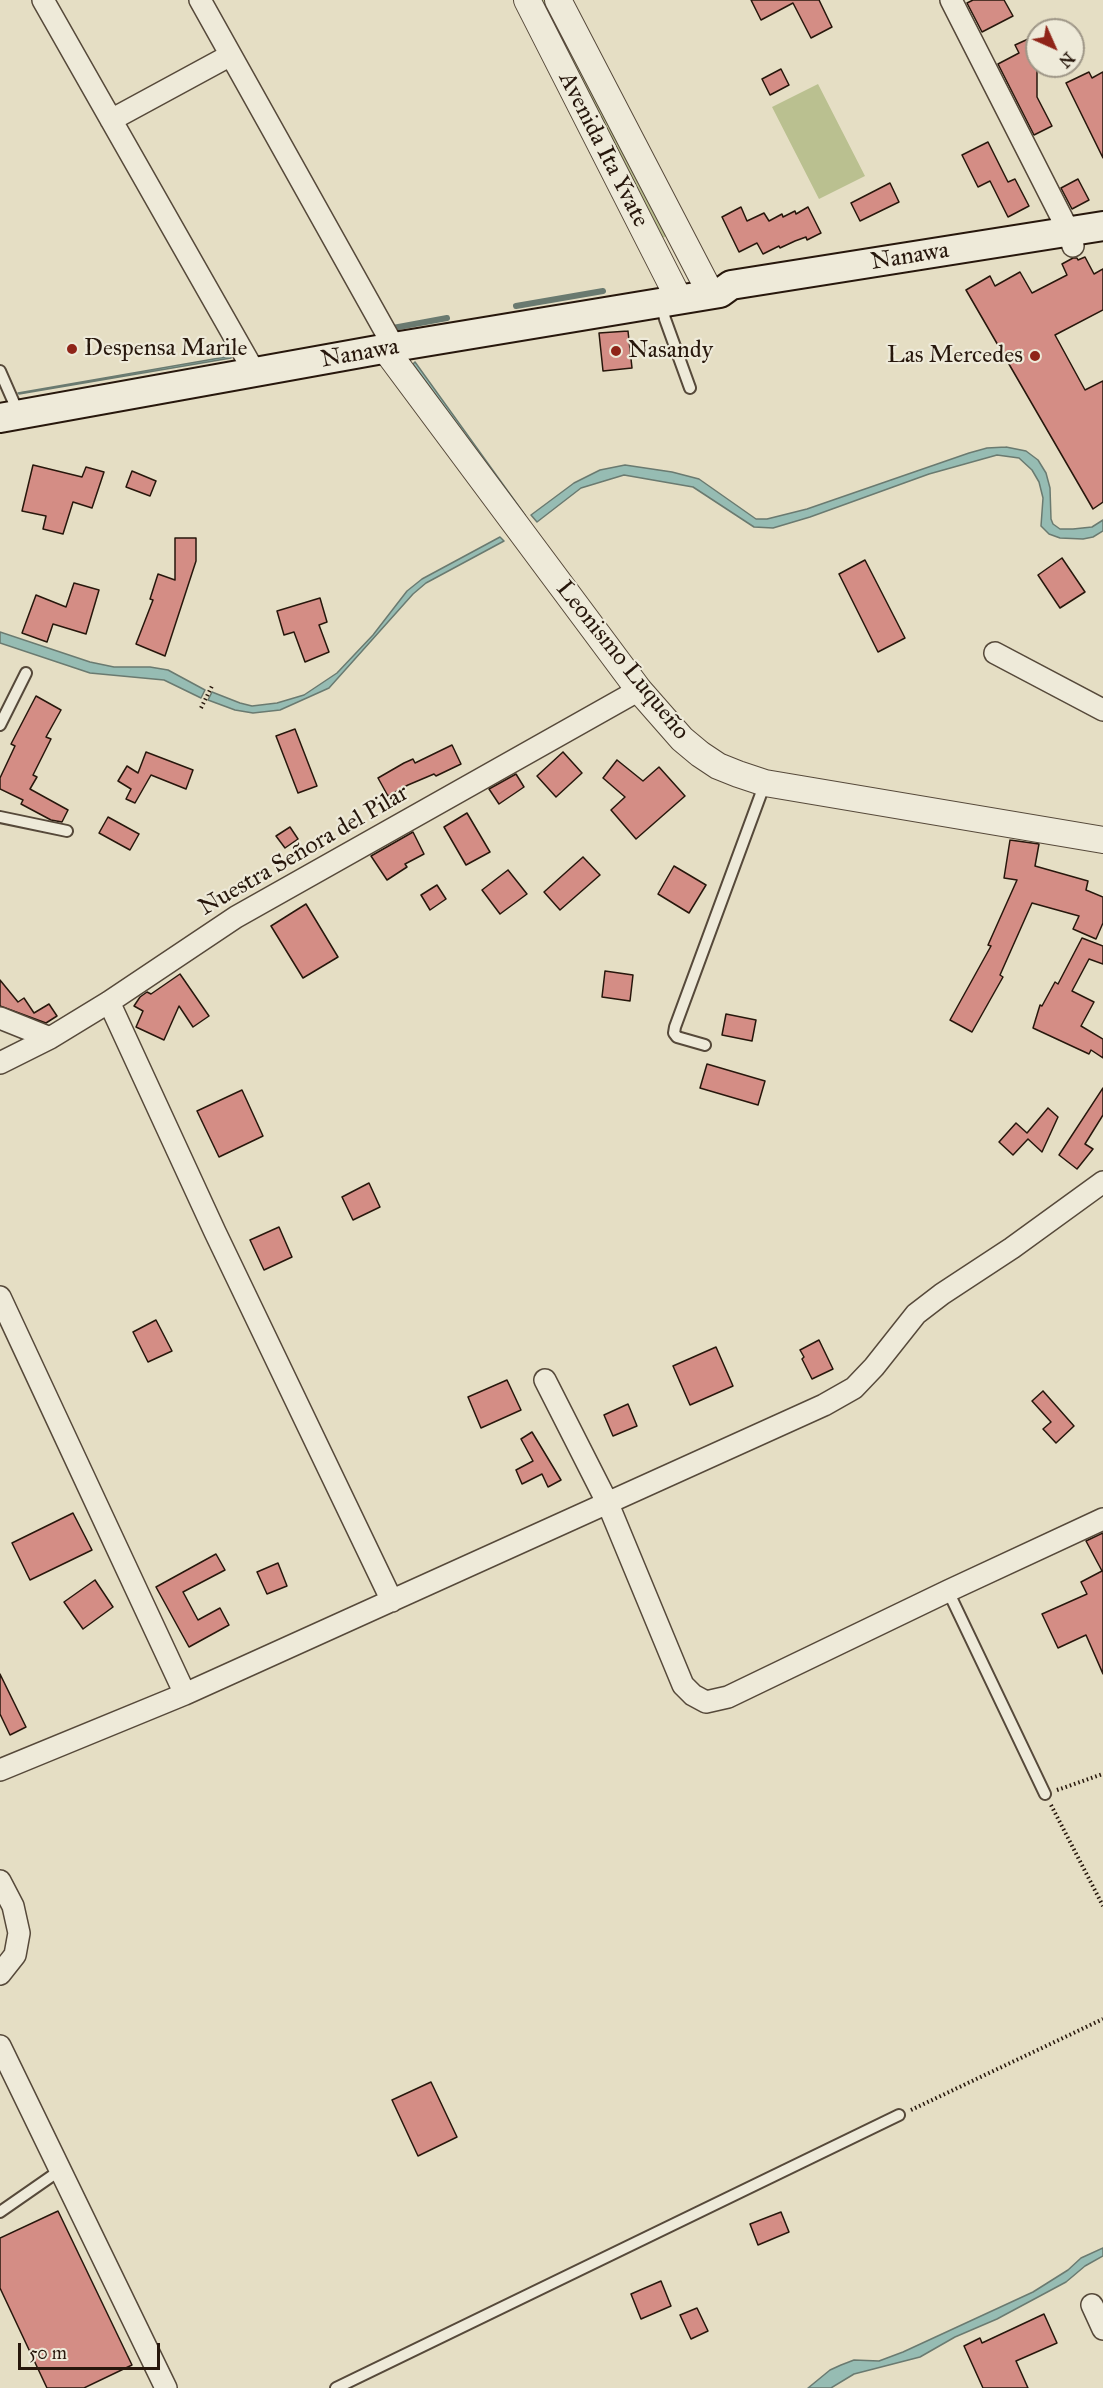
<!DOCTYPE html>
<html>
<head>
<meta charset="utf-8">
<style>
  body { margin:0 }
  #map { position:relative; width:1103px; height:2388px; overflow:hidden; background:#e5dec4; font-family:"IM FELL Great Primer",serif }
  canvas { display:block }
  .north { position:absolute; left:1025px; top:18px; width:60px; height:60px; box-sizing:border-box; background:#eeead9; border:2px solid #9e9687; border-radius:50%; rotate:135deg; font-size:16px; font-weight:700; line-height:24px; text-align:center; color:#27170c }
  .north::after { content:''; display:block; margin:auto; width:21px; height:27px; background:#8f2418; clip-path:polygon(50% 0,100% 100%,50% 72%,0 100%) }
  .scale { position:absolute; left:18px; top:2343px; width:142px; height:27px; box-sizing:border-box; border:3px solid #27170c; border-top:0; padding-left:8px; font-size:18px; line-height:21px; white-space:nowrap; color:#27170c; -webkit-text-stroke:4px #eeead9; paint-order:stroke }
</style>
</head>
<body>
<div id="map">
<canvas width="1103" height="2388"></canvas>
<div class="north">N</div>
<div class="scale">50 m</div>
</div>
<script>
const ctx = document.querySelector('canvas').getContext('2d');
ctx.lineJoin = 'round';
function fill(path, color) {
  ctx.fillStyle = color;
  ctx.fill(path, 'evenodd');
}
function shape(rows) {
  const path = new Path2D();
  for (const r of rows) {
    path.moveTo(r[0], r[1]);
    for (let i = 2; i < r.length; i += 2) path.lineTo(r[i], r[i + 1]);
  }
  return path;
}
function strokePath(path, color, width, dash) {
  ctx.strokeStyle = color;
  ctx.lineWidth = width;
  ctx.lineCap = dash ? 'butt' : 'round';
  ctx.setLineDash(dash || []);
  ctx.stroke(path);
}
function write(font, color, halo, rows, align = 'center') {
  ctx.font = font + ' "IM FELL Great Primer",serif';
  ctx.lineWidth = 4.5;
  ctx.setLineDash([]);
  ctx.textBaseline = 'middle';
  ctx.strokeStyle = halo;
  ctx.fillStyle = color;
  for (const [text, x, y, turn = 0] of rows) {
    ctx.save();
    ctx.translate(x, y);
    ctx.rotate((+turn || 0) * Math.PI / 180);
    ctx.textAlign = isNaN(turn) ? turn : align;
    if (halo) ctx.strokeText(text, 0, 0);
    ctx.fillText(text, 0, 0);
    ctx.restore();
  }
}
fill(shape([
  [537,0,545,0,666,234,665,237,661,238],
  [818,84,865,176,819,199,772,107]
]), '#bac090');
const water = shape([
  [231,356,231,358,19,394,18,393,231,356],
  [415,362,525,515,524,516,413,364,415,362],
  [1006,447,1026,451,1038,460,1046,473,1050,488,1051,519,1053,524,1060,529,1073,529,1092,527,1103,520,1103,531,1093,537,1083,539,1060,538,1049,534,1041,526,1043,498,1039,482,1032,470,1019,458,997,455,929,474,810,517,773,528,754,527,693,487,624,475,581,488,537,522,531,515,574,483,600,470,625,465,672,472,699,479,756,519,767,519,807,509,969,453,987,448,1006,447],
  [500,537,504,541,426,583,413,594,329,688,280,710,253,713,235,710,208,700,212,692,240,703,252,706,277,703,304,695,337,673,373,635,407,591,422,579,500,537],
  [0,632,90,662,114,667,150,667,168,670,205,690,201,698,164,680,90,673,0,643,0,632],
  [1103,2248,1103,2256,1085,2266,1066,2282,997,2319,955,2337,920,2357,854,2374,831,2388,808,2388,830,2370,841,2365,854,2360,879,2361,903,2352,1033,2292,1068,2270,1081,2258,1103,2248]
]);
fill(water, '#96bcb3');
strokePath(water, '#6a7a70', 1.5);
strokePath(shape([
  [516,306,603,291],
  [393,328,447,318]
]), '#6a7a70', 6);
const building = shape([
  [751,0,819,0,832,27,811,38,793,3,761,20,751,0],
  [973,0,1004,0,1013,16,982,32,967,3,973,0],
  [1037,35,1037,97,1052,126,1034,135,998,64,1019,53,1015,45,1037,35],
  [781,69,789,85,770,95,762,79,781,69],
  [1089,72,1092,78,1103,72,1103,158,1066,83,1089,72],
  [988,142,1008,182,1015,179,1029,206,1008,217,990,181,978,187,962,155,988,142],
  [1078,179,1089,200,1072,209,1061,188,1078,179],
  [890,183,899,202,860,221,851,203,890,183],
  [741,207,747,221,764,213,769,221,782,214,783,217,795,211,796,214,808,207,821,233,807,240,806,237,795,241,780,248,779,246,763,254,757,243,739,252,722,217,741,207],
  [1085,257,1094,274,1103,269,1103,310,1055,335,1085,390,1103,381,1103,502,1093,509,966,290,990,276,995,286,1020,272,1032,293,1067,275,1062,264,1073,258,1077,258,1078,260,1085,257],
  [628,331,632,368,603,371,599,333,628,331],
  [33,465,82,477,86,467,104,472,92,508,73,502,63,534,43,529,46,516,22,511,33,465],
  [132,471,156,481,150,496,126,487,132,471],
  [175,538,196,538,196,561,165,656,136,644,153,600,150,599,158,574,175,580,175,538],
  [1062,558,1085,592,1060,608,1038,575,1062,558],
  [865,560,905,638,878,652,839,574,865,560],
  [74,583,99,590,86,634,53,624,47,642,22,633,36,595,66,607,74,583],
  [320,598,327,622,319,625,329,652,305,662,294,632,284,635,277,611,320,598],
  [36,696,61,710,46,737,51,739,33,775,37,777,30,789,68,810,62,822,51,820,21,804,23,800,0,789,0,778,15,746,11,744,36,696],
  [295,729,317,786,298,793,276,736,295,729],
  [452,745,461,764,436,776,434,774,408,785,388,796,378,778,404,763,413,759,415,763,452,745],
  [146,752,193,770,186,789,151,775,135,803,126,799,131,789,118,781,127,766,138,773,146,752],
  [563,752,582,773,556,797,537,776,563,752],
  [617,760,643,781,659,767,685,796,636,839,611,810,625,797,603,778,617,760],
  [516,774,524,787,499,804,489,789,516,774],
  [467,813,490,852,466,865,444,827,467,813],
  [108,817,139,834,130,850,99,833,108,817],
  [290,827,298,839,285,848,276,836,290,827],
  [413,832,424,854,405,864,407,867,387,880,371,856,413,832],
  [1010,840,1039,844,1035,866,1088,881,1086,890,1103,897,1103,923,1096,939,1073,929,1079,916,1032,903,1000,975,1003,977,972,1032,950,1020,991,946,988,945,1017,880,1004,878,1010,840],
  [583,857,600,875,560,910,544,892,583,857],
  [674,866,706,885,689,913,658,894,674,866],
  [508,870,527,894,500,914,482,890,508,870],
  [437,885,446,899,430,910,421,895,437,885],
  [306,904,338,957,303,978,271,926,306,904],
  [1082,938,1103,946,1103,964,1089,959,1072,991,1094,1002,1081,1026,1103,1039,1103,1058,1091,1050,1089,1054,1033,1028,1040,1005,1042,1006,1055,982,1058,984,1082,938],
  [605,971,633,975,630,1001,602,997,605,971],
  [180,974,209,1016,193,1027,179,1006,164,1040,136,1027,143,1011,134,1006,140,997,147,992,151,994,180,974],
  [0,980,18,1002,24,998,34,1013,49,1004,57,1016,46,1023,0,1006,0,980],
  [726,1014,756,1020,752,1041,722,1035,726,1014],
  [707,1064,765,1081,758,1105,700,1088,707,1064],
  [1103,1088,1103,1115,1085,1144,1093,1149,1077,1169,1059,1155,1103,1088],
  [242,1090,263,1136,219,1157,197,1111,242,1090],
  [1048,1108,1058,1117,1042,1152,1028,1139,1013,1155,999,1142,1016,1123,1027,1133,1048,1108],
  [369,1183,380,1207,353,1220,342,1197,369,1183],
  [279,1227,292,1257,264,1270,250,1240,279,1227],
  [156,1320,172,1351,148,1362,133,1332,156,1320],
  [819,1340,833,1369,812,1379,802,1359,804,1357,800,1350,819,1340],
  [716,1347,733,1386,690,1405,673,1366,716,1347],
  [507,1380,521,1410,481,1428,468,1397,507,1380],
  [1043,1391,1074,1426,1056,1443,1043,1429,1051,1422,1032,1401,1043,1391],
  [628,1404,637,1426,613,1436,604,1415,628,1404],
  [532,1432,561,1480,548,1487,542,1474,522,1484,516,1470,533,1461,521,1439,532,1432],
  [73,1513,92,1550,30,1580,12,1543,73,1513],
  [1103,1533,1103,1674,1086,1635,1058,1648,1042,1614,1087,1594,1081,1582,1102,1571,1086,1541,1103,1533],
  [216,1554,225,1570,183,1592,198,1620,220,1608,229,1625,189,1647,156,1587,216,1554],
  [278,1563,287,1586,267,1594,257,1572,278,1563],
  [95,1580,113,1607,83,1629,64,1602,95,1580],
  [0,1674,26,1727,10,1735,0,1714,0,1674],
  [431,2082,457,2137,418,2156,392,2100,431,2082],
  [58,2211,132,2365,84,2388,47,2388,0,2288,0,2238,58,2211],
  [781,2212,789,2232,758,2245,750,2224,781,2212],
  [661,2281,671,2306,641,2319,631,2294,661,2281],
  [697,2308,708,2331,691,2339,680,2315,697,2308],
  [1044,2314,1057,2343,1016,2361,1028,2388,983,2388,964,2346,980,2338,982,2343,1044,2314]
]);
fill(building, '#d48d85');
strokePath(building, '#27170c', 1.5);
const service = shape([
  [661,302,665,319,690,388],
  [0,371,18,412],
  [0,725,26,673],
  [0,817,67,831],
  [705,1045,677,1037,674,1033,675,1027,765,783],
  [948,1591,1045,1794],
  [0,2212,59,2171],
  [336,2388,899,2115]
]);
const minor = shape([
  [43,0,255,373],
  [200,0,394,347],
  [951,0,1069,232,1073,246],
  [111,120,229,56],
  [995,653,1103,710],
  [109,1002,215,1232,392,1601],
  [0,1018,50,1038],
  [0,1063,50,1038,109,1002,236,917,639,690],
  [0,1297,185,1694],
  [545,1380,608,1504,683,1685,693,1695,706,1702,728,1697,948,1591,1103,1519],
  [0,1770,185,1694,824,1405,854,1388,874,1367,916,1314,942,1294,1012,1248,1103,1182],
  [0,1881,13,1906,19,1933,15,1955,0,1974],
  [0,2046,166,2388],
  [1092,2305,1103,2329]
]);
const tertiary = shape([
  [527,0,679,299],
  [558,0,711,294],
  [385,349,639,690,682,739,700,754,718,766,738,774,765,783,1103,840]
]);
const secondary = shape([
  [0,418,394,347,720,293,731,285,1103,226]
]);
strokePath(service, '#56493a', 14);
strokePath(minor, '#56493a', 24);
strokePath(tertiary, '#56493a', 28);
strokePath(secondary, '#27170c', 32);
strokePath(shape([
  [201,708,213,684],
  [1057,1790,1103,1774],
  [1051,1805,1103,1906],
  [911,2110,1103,2019]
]), '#27170c', 4, [1.5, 3]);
strokePath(service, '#eeead9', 10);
strokePath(minor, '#eeead9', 21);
strokePath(tertiary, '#eeead9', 26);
strokePath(secondary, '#eeead9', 28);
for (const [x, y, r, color] of [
  [72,349,6,"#8f2418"],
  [616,351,6,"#8f2418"],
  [1035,356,6,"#8f2418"]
]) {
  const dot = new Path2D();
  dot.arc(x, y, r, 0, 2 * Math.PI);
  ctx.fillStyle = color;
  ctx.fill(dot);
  strokePath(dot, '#eeead9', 2);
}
write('24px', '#27170c', '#eeead9', [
  ["Avenida Ita Yvate",603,150,63],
  ["Nanawa",910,257,-9],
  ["Nanawa",360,354,-10],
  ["Leonismo Luqueño",622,661,51],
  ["Nuestra Señora del Pilar",304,851,-30]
]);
write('24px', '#27170c', '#eeead9', [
  ["Despensa Marile",84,349],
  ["Nasandy",628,351],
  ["Las Mercedes",1023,356,"right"]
], 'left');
</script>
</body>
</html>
